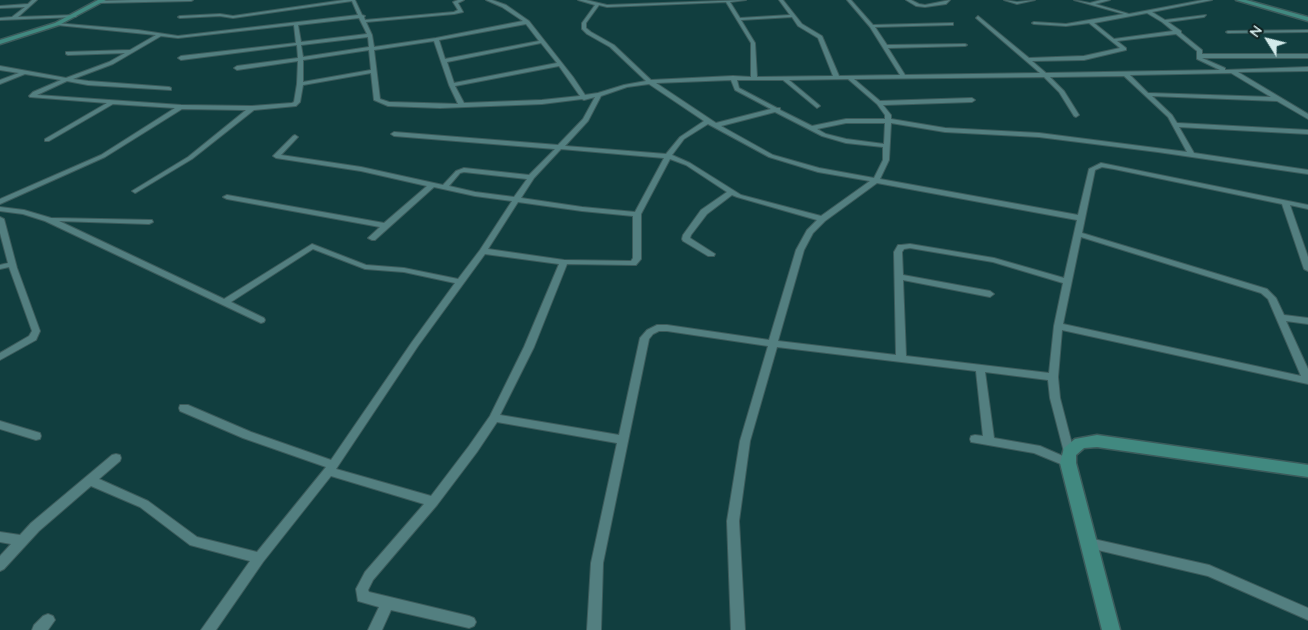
<!DOCTYPE html>
<html>
<head>
<meta charset="utf-8">
<style>
  body { margin:0 }
  #map { position:relative; width:1308px; height:630px; overflow:hidden; background:#113e3f; font-family:Quicksand,sans-serif }
  canvas { display:block }
  .north { position:absolute; left:1243px; top:15px; width:50px; height:50px; -webkit-text-stroke:4px #0f2222; paint-order:stroke; rotate:306deg; font-size:14px; font-weight:700; line-height:20px; text-align:center; color:#d3eaea }
  .north::after { content:''; display:block; margin:auto; width:18px; height:22px; background:#d3eaea; clip-path:polygon(50% 0,100% 100%,50% 72%,0 100%) }
</style>
</head>
<body>
<div id="map">
<canvas width="1308" height="630"></canvas>
<div class="north">N</div>
</div>
<script>
const ctx = document.querySelector('canvas').getContext('2d');
ctx.lineJoin = 'round';
function shape(rows) {
  const path = new Path2D();
  for (const r of rows) {
    path.moveTo(r[0], r[1]);
    for (let i = 2; i < r.length; i += 2) path.lineTo(r[i], r[i + 1]);
  }
  return path;
}
function strokePath(path, color, width, dash) {
  ctx.strokeStyle = color;
  ctx.lineWidth = width;
  ctx.lineCap = dash ? 'butt' : 'round';
  ctx.setLineDash(dash || []);
  ctx.stroke(path);
}
function fill(path, color) {
  ctx.fillStyle = color;
  ctx.fill(path, 'evenodd');
}
const street = shape([
  [32,0,37,0,18,17,75,15,77,16,75,17,0,20,0,18,12,17,25,7,0,8,0,6,28,4,32,0],
  [132,0,193,0,191,1,99,3,97,2,99,1,132,0],
  [344,0,355,0,362,15,365,16,364,17,365,20,454,12,458,10,453,2,458,0,464,0,458,3,463,12,454,14,366,22,372,35,374,47,436,38,523,21,502,7,486,0,492,0,506,5,529,21,573,77,585,95,598,93,624,85,646,81,610,47,587,34,582,29,582,23,595,5,578,0,586,0,607,5,746,0,730,2,740,18,790,15,779,0,783,0,802,24,822,36,839,76,900,75,870,27,847,0,851,0,873,25,953,23,953,25,951,25,875,27,887,45,965,44,967,45,965,46,888,48,905,75,1040,73,976,18,978,16,1029,58,1084,56,1120,48,1089,23,1066,26,1034,24,1032,23,1034,22,1066,24,1124,14,1074,0,1090,3,1101,0,1110,0,1095,4,1129,14,1203,0,1212,0,1152,12,1165,20,1206,15,1204,17,1168,22,1181,31,1181,33,1202,50,1202,54,1308,54,1308,58,1202,58,1225,68,1225,70,1308,67,1308,71,1238,72,1308,114,1308,119,1277,101,1152,96,1172,115,1177,123,1308,130,1308,134,1179,127,1194,153,1308,170,1308,174,1158,152,1039,137,945,132,891,123,889,160,880,179,1078,215,1089,169,1101,163,1308,205,1308,209,1290,205,1308,257,1308,271,1304,269,1282,204,1114,169,1102,167,1095,170,1082,233,1267,289,1276,298,1284,315,1308,318,1308,324,1286,321,1308,369,1308,384,1062,330,1058,377,1060,398,1074,452,1073,455,1069,456,1065,455,1064,452,1050,398,1048,380,985,372,994,438,1040,446,1072,460,1073,463,1072,466,1068,467,1034,453,971,442,970,439,971,436,975,435,983,436,976,371,777,347,750,441,739,521,745,630,731,630,727,521,740,441,768,346,667,331,659,331,653,334,649,339,603,563,601,630,587,630,591,563,617,443,497,422,477,452,437,505,373,580,368,590,369,592,469,616,474,618,476,622,474,626,469,628,391,610,382,630,368,630,379,607,358,601,356,589,365,572,424,504,331,476,263,562,216,630,201,630,250,561,190,545,140,507,91,486,39,531,4,569,0,571,0,556,11,544,0,542,0,532,20,535,31,523,112,455,116,454,120,455,121,458,120,461,99,479,148,501,197,537,257,552,326,467,243,438,180,411,179,408,180,405,188,405,251,432,331,460,412,342,455,283,404,272,365,269,313,249,231,302,264,318,265,320,264,322,261,323,45,221,23,214,0,211,0,207,24,210,51,218,152,220,153,222,149,224,59,221,224,299,312,244,366,265,404,268,458,279,480,250,512,201,475,196,434,187,375,240,372,240,368,238,380,227,227,199,223,197,227,195,384,223,427,186,361,171,276,158,273,156,293,136,295,135,298,137,297,138,281,155,361,167,443,185,456,171,464,168,529,175,555,149,394,136,391,134,394,132,558,145,583,119,595,97,584,100,582,99,542,104,440,108,388,106,374,100,371,73,303,85,300,102,296,106,254,110,192,159,137,192,135,193,132,191,188,157,246,110,182,109,105,157,0,204,0,199,101,155,175,108,113,104,49,141,45,141,45,139,107,103,30,97,29,96,33,92,61,80,25,74,0,84,0,80,19,73,0,70,0,66,66,78,109,62,125,53,68,55,66,54,66,52,130,50,156,35,57,25,55,24,55,23,138,30,178,36,358,15,352,1,233,18,220,16,180,18,178,17,180,16,220,14,233,16,344,0],
  [726,2,751,43,751,77,733,76,651,80,614,45,591,32,586,28,586,23,599,5,607,7,726,2],
  [1147,13,1162,22,1173,31,1114,39,1094,23,1147,13],
  [792,17,798,26,818,38,833,76,757,77,755,43,741,20,792,17],
  [359,18,367,34,301,42,298,25,359,18],
  [526,24,539,41,445,59,439,40,526,24],
  [294,25,296,43,181,56,178,58,181,60,297,45,298,58,237,66,234,68,237,70,298,61,297,84,294,102,292,103,252,106,181,105,37,95,67,81,88,85,171,90,171,88,169,87,88,81,73,79,113,64,161,36,178,38,294,25],
  [1176,34,1197,51,1197,59,1220,70,1046,73,1032,61,1084,60,1126,50,1126,48,1117,41,1176,34],
  [368,37,369,47,303,57,301,45,368,37],
  [434,41,449,85,458,104,389,102,380,99,374,50,434,41],
  [541,43,557,63,454,83,447,62,541,43],
  [369,50,371,70,303,82,303,60,369,50],
  [559,66,580,96,542,100,464,103,455,86,559,66],
  [1231,73,1271,97,1148,93,1130,75,1231,73],
  [1124,76,1168,117,1187,152,1039,133,945,128,891,119,891,115,883,105,972,102,975,100,972,98,880,101,854,79,1044,77,1059,92,1074,116,1076,117,1079,115,1064,91,1050,77,1124,76],
  [848,79,877,104,885,115,885,119,846,119,812,126,780,110,780,108,777,108,739,88,737,80,783,80,817,108,820,106,819,105,789,80,848,79],
  [731,80,735,90,771,109,716,123,656,83,731,80],
  [649,84,704,121,680,137,666,154,565,146,588,121,601,96,627,87,649,84],
  [775,112,822,136,846,143,883,147,883,160,874,178,819,168,773,155,721,126,775,112],
  [846,123,885,123,884,144,846,139,826,134,817,129,846,123],
  [708,124,769,157,818,172,870,181,821,216,741,195,690,163,672,155,684,139,708,124],
  [561,149,664,158,635,212,582,207,521,198,534,178,561,149],
  [670,159,686,165,727,192,701,210,683,235,682,239,683,241,708,256,714,256,715,254,690,238,691,235,707,214,732,195,737,197,817,220,807,230,796,250,769,340,667,325,657,325,647,330,640,338,619,435,500,415,534,347,567,264,633,265,636,265,641,259,641,214,670,159],
  [464,172,527,179,514,197,475,192,449,186,460,173,464,172],
  [877,183,1077,220,1064,278,994,258,910,244,901,245,898,245,894,252,896,355,778,341,804,250,813,233,825,221,877,183],
  [518,202,582,211,633,216,633,258,631,261,564,260,488,249,518,202],
  [1081,237,1261,293,1268,299,1301,376,1063,324,1081,237],
  [910,248,993,262,1063,283,1054,326,1049,373,906,356,903,280,990,297,994,294,990,291,903,275,902,252,904,249,910,248],
  [485,254,559,264,524,347,490,416,469,446,431,496,336,469,418,346,485,254],
  [906,0,911,0,919,4,925,5,950,0,946,4,925,7,916,6,906,0],
  [1004,0,1017,2,1035,0,1017,4,1004,0],
  [1308,30,1308,32,1228,33,1226,32,1228,31,1308,30],
  [0,217,4,219,17,268,40,331,36,340,0,360,0,353,29,336,32,331,9,267,0,269,0,265,8,263,0,233,0,217],
  [0,421,40,433,41,436,40,439,36,440,0,429,0,421],
  [1089,538,1209,565,1308,608,1308,620,1208,576,1085,547,1083,543,1085,539,1089,538],
  [48,614,53,616,55,620,48,630,32,630,34,625,43,616,48,614]
]);
const secondary = shape([
  [98,0,106,0,59,25,0,44,0,40,55,23,98,0],
  [1236,0,1246,0,1308,17,1308,21,1236,0],
  [1097,435,1308,465,1308,477,1097,447,1084,448,1076,455,1076,463,1120,630,1102,630,1060,463,1064,448,1075,439,1097,435]
]);
strokePath(street, '#3c5b5b', 2);
strokePath(secondary, '#3c5b5b', 3);
fill(street, '#537f80');
fill(secondary, '#418980');
</script>
</body>
</html>
